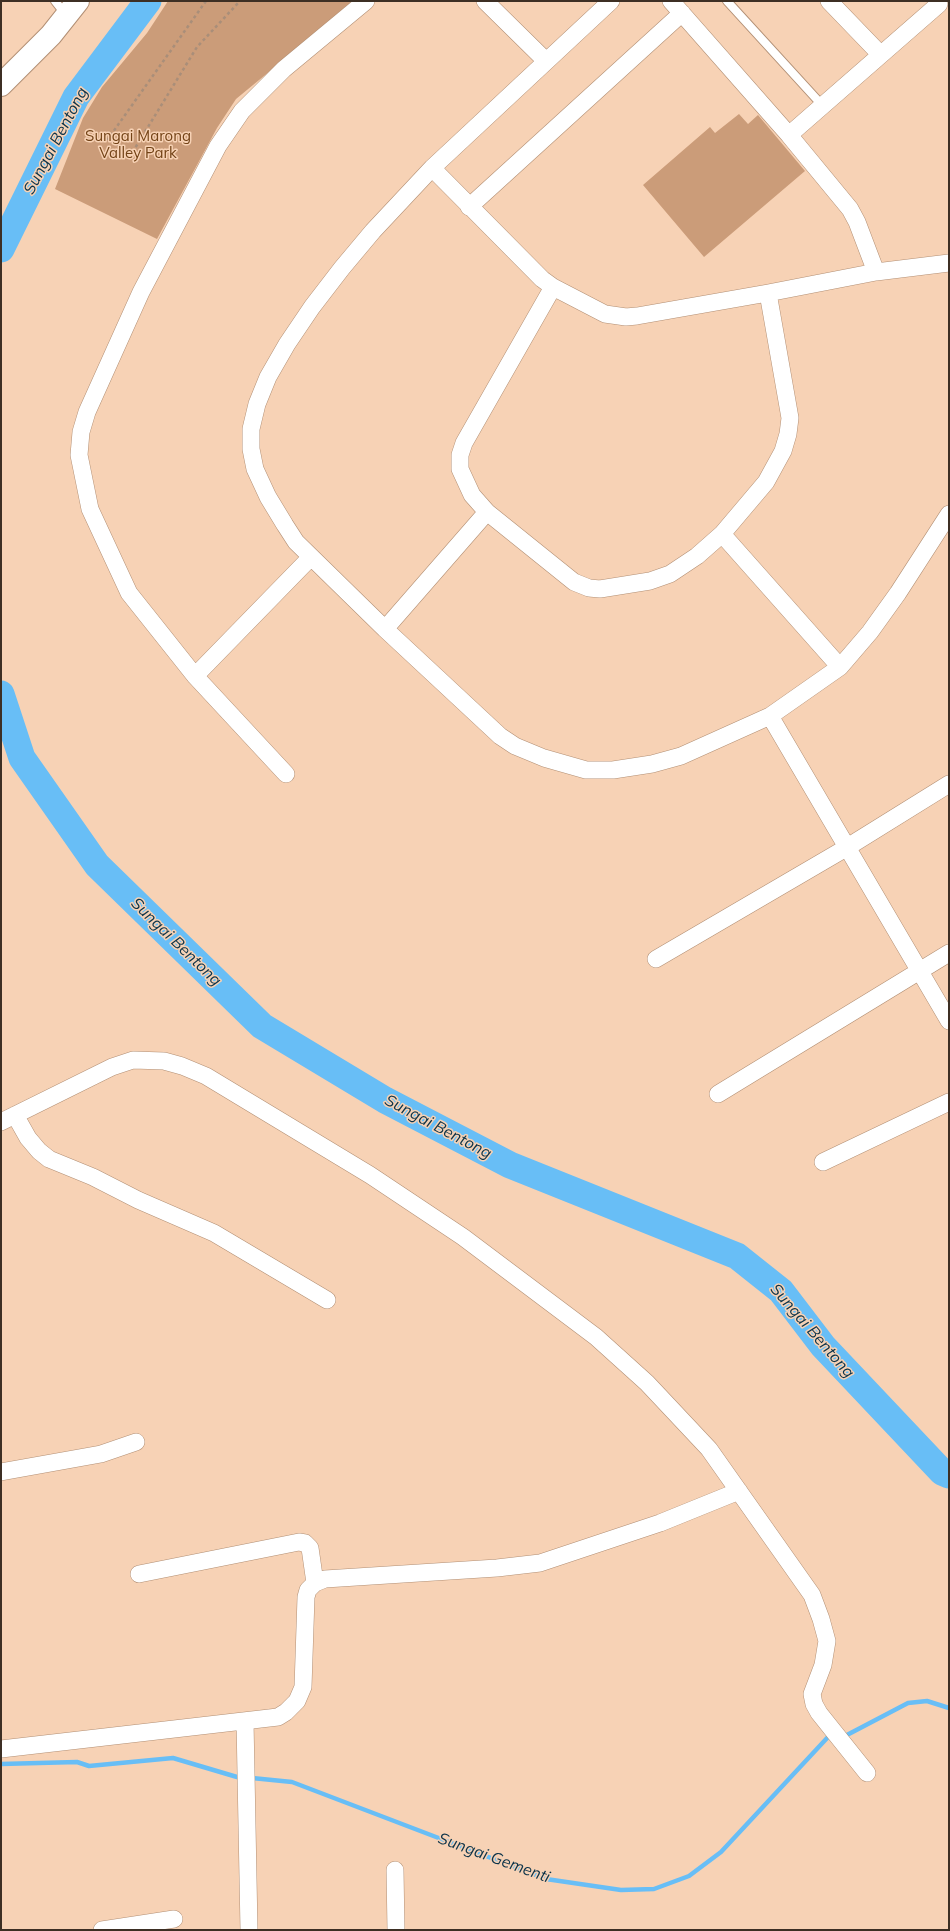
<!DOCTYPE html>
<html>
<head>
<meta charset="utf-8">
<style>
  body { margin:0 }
  #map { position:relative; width:950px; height:1931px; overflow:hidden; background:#f7d2b5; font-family:Mulish,sans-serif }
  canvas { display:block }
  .frame { position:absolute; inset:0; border:2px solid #3d2f24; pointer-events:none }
</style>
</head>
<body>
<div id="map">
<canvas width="950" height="1931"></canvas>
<div class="frame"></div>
</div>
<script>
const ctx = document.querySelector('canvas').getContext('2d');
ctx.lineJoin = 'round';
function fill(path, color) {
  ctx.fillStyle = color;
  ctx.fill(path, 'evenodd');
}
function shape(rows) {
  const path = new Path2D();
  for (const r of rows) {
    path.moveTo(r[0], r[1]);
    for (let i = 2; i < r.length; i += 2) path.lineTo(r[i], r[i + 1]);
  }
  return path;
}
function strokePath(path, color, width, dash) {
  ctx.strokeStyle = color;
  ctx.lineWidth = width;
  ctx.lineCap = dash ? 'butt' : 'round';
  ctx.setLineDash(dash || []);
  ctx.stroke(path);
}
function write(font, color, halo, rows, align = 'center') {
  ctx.font = font + ' Mulish,sans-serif';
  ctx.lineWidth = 3;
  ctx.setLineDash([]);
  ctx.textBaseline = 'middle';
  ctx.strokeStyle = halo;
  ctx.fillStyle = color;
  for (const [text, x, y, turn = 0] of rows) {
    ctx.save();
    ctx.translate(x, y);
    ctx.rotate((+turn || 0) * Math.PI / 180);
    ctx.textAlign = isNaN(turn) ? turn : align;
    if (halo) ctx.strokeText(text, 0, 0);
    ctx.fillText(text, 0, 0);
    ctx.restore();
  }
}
fill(shape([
  [168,1,355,1,236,99,217,128,157,239,55,189,83,118,102,87,147,33],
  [739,114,748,124,758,115,805,171,704,257,643,185,710,127,715,133]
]), '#cb9c79');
strokePath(shape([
  [845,1736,908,1703,927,1701,949,1708],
  [1,1764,77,1762,89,1766,173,1758,237,1777],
  [252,1778,292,1782,546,1879,621,1890,654,1889,689,1876,721,1852,828,1737]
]), '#68bef6', 4.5);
strokePath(shape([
  [1,249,76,97,148,1],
  [1,694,22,758,97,865,262,1026,385,1100,510,1165,737,1256,781,1291,823,1346,942,1472,949,1475]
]), '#68bef6', 27);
const lane = shape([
  [55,1,66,15],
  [727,1,822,105]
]);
const street = shape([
  [485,1,545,60],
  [611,1,432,168,373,231,342,268,312,307,287,344,268,377,257,404,251,429,251,449,255,469,268,497,285,525,296,542,385,629,500,736,515,746,544,758,586,770,613,770,652,764,681,756,770,716,840,667,870,632,898,593,949,514],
  [671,1,789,135,850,209,857,222,876,272],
  [829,1,880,54],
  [789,135,939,4,937,1],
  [432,168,542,279,553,287,605,314,626,317,637,316,768,293,876,272,949,263],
  [469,207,682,13],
  [553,287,464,443,460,455,460,469,472,495,487,512,574,582,589,588,600,589,650,581,670,574,697,556,722,534,766,482,783,451,788,434,790,418,768,293],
  [722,534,840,667],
  [311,557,195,676,129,593,90,509,79,455,81,432,87,412,141,292,218,146,242,111,284,69,366,1],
  [385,629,487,512],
  [195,676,286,774],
  [770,716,949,1021],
  [656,959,846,848,949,784],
  [718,1094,949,953],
  [15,1115,28,1138,39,1151,49,1159,93,1177,138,1200,214,1233,327,1300],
  [1,1122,112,1067,133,1060,164,1061,182,1066,206,1076,370,1175,463,1237,596,1337,647,1383,709,1449,812,1595,821,1619,827,1641,823,1665,812,1694,814,1704,819,1713,867,1773],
  [823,1162,949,1102],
  [1,1472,101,1454,136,1442],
  [139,1574,299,1542,305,1543,310,1548,315,1583],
  [245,1721,249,1930],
  [1,1749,278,1717,286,1712,297,1701,303,1687,306,1597,308,1590,315,1583,325,1579,497,1568,540,1563,660,1523,739,1491],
  [395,1870,396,1930],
  [102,1930,174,1919]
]);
const primary = shape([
  [1,85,51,35,78,1]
]);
strokePath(lane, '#b28f74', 10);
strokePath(street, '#b28f74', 18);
strokePath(primary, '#b28f74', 24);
strokePath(shape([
  [206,1,108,139,132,153,197,47,240,1]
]), '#a98e79', 2.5, [3, 3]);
strokePath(lane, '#fff', 8);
strokePath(street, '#fff', 17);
strokePath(primary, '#fff', 22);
write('15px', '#734317', '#f7d2b5', [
  ["Sungai Marong",138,136],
  ["Valley Park",138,153]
]);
write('italic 16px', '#0c3349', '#f7d2b5', [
  ["Sungai Bentong",56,141,-62],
  ["Sungai Bentong",176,942,44],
  ["Sungai Bentong",438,1127,28],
  ["Sungai Bentong",812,1331,49],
  ["Sungai Gementi",494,1858,20]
]);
</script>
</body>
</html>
